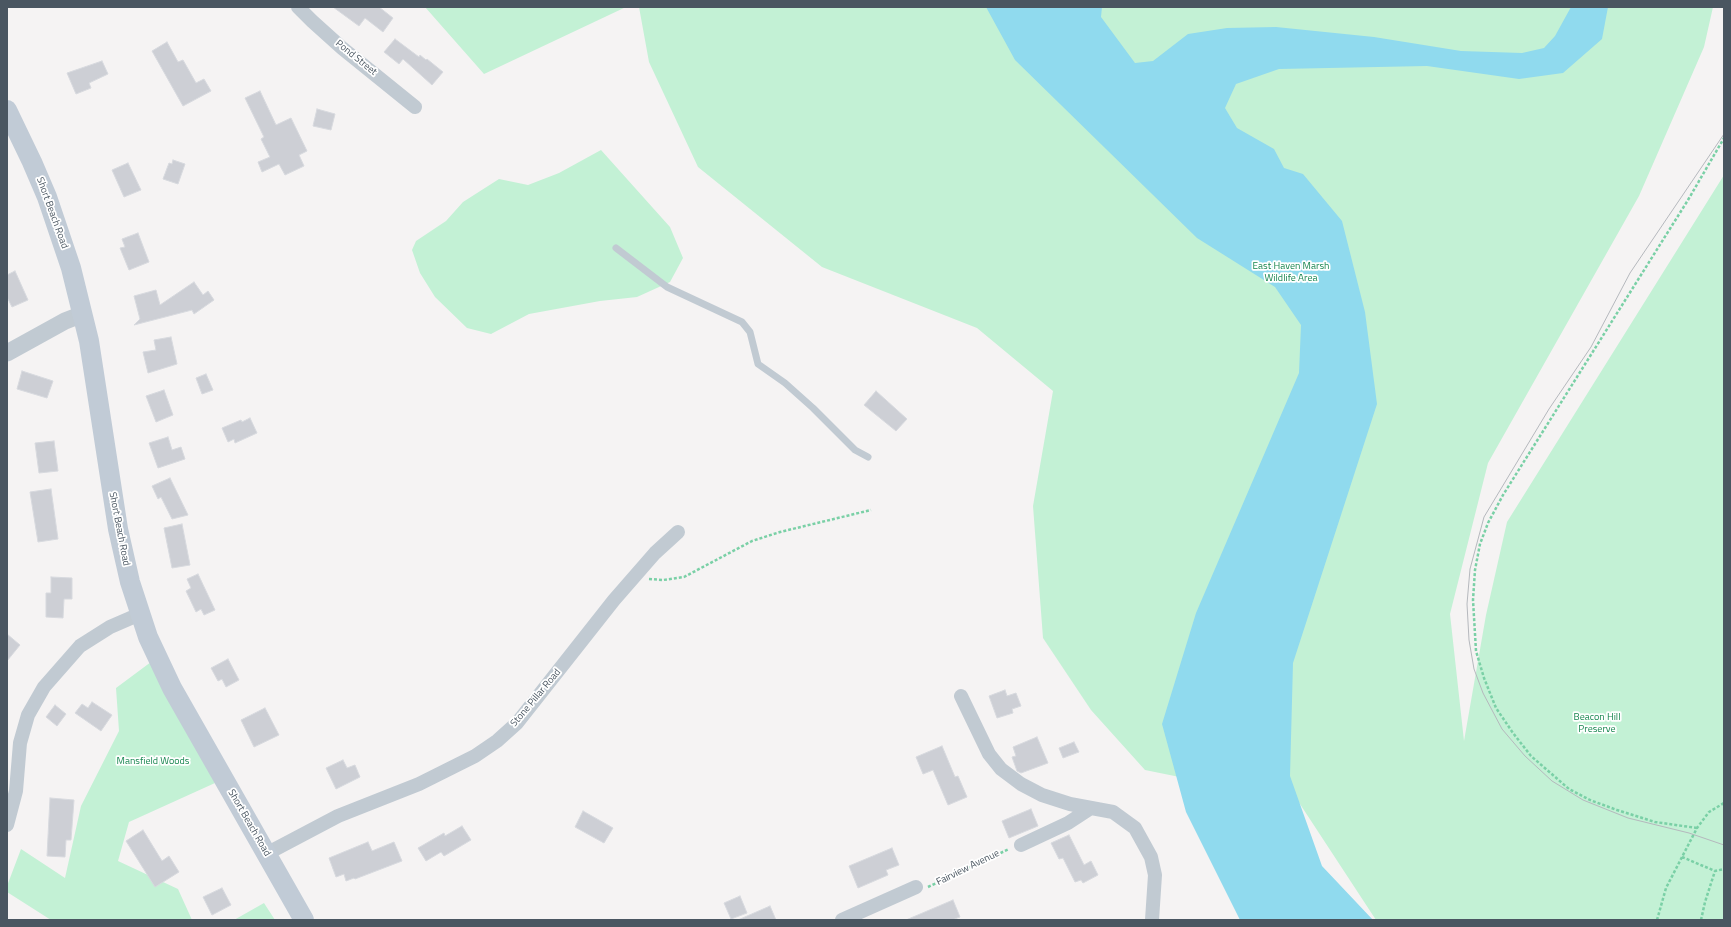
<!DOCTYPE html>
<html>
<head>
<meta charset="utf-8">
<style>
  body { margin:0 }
  #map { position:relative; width:1731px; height:927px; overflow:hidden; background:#f5f3f3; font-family:"Titillium Web",sans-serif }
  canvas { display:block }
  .frame { position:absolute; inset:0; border:8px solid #4a5661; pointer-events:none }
</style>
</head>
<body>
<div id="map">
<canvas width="1731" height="927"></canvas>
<div class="frame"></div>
</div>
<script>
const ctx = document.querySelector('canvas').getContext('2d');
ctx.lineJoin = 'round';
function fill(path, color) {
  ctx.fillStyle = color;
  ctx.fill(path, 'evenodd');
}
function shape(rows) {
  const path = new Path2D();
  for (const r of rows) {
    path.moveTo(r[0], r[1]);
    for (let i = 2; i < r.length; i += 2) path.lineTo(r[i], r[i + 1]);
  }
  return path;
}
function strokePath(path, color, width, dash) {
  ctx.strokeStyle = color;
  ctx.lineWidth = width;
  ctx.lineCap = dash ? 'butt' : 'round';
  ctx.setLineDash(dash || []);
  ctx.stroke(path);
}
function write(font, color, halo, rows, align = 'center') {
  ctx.font = font + ' "Titillium Web",sans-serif';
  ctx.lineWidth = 3.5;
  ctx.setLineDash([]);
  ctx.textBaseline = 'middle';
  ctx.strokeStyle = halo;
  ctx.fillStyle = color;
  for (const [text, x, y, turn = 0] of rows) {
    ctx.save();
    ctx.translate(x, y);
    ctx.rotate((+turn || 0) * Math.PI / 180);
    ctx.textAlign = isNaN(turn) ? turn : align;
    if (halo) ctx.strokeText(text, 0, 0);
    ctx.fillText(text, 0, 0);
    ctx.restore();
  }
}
fill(shape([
  [425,7,626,7,484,74],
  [639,7,1713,7,1704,47,1639,196,1488,463,1450,614,1464,741,1486,615,1507,522,1724,175,1724,920,1376,920,1298,801,1145,770,1091,710,1043,638,1033,506,1053,391,977,328,822,267,698,167,649,62],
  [601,150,670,227,683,258,670,282,637,297,600,301,529,314,491,334,467,328,435,297,420,273,412,250,416,241,446,221,463,202,499,179,528,185,559,173],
  [151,662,215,783,129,822,118,861,178,889,192,920,51,920,7,892,7,886,21,849,65,878,81,806,119,731,116,688],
  [264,903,275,920,234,920]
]), '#c3f1d5');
fill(shape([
  [986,7,1102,7,1101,17,1135,63,1153,61,1188,34,1227,28,1276,27,1374,37,1461,51,1522,53,1544,48,1555,36,1571,7,1608,7,1602,39,1563,73,1519,79,1427,66,1279,69,1236,84,1225,108,1237,128,1274,149,1284,168,1303,174,1342,221,1365,312,1377,404,1293,663,1290,776,1322,866,1373,920,1240,920,1186,812,1162,724,1196,613,1299,373,1301,325,1275,287,1197,238,1015,60]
]), '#90daee');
const building = shape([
  [333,7,379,7,393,18,383,32,365,18,359,26,333,7],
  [395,39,419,57,420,55,426,60,427,59,443,72,432,85,403,59,399,64,384,52,395,39],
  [167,42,178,62,183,60,196,83,204,79,211,91,183,106,152,51,167,42],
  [102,61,108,74,89,83,91,88,76,94,67,73,102,61],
  [260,91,276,125,291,118,307,151,299,155,304,166,285,175,279,164,262,172,258,162,270,157,261,139,264,137,245,98,260,91],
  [317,109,335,114,331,130,313,126,317,109],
  [173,160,185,164,178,184,163,179,169,163,172,164,173,160],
  [128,163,141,190,124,197,112,170,128,163],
  [138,233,149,262,129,270,120,248,125,247,122,239,138,233],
  [15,271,28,300,12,307,7,297,7,275,15,271],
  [194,282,203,295,208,291,214,300,194,314,192,310,134,325,140,319,134,296,156,290,160,305,194,282],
  [171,337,177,364,148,373,143,352,156,350,154,340,171,337],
  [22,371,53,381,47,398,17,389,22,371],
  [206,374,213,390,202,394,196,378,206,374],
  [164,390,173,415,156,422,146,396,164,390],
  [876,391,907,419,896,431,864,405,876,391],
  [250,418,257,433,235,443,234,439,228,442,222,428,241,420,242,422,250,418],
  [168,437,172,450,181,447,185,459,158,468,149,443,168,437],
  [54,441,58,471,39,473,35,443,54,441],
  [170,478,188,515,172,519,161,497,158,499,152,486,170,478],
  [51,489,58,539,38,542,30,492,51,489],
  [182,524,190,565,172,568,164,528,182,524],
  [198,574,215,610,204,615,201,609,196,612,186,591,191,588,187,579,198,574],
  [51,577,72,578,72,599,64,599,63,618,46,617,46,593,51,593,51,577],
  [7,634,20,645,7,661,7,634],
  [228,659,239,680,226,687,222,679,218,681,211,668,228,659],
  [1005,690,1007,696,1016,693,1021,706,1012,709,1013,713,997,718,989,696,1005,690],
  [92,702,112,715,101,731,75,713,82,704,88,708,92,702],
  [55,705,66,714,57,726,46,717,55,705],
  [265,708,279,735,254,747,241,720,265,708],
  [1037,737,1048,763,1021,773,1017,771,1012,757,1016,756,1013,747,1037,737],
  [1074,742,1079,752,1063,758,1059,748,1074,742],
  [942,746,955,777,958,776,967,797,948,805,933,770,923,774,916,757,942,746],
  [343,760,347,768,355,765,360,777,336,789,326,768,343,760],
  [50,798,74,800,71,840,66,840,65,857,47,856,50,798],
  [1031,809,1038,826,1009,838,1002,821,1031,809],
  [583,811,613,828,604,843,575,827,583,811],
  [462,826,471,840,444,856,441,852,426,861,418,848,444,833,445,836,462,826],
  [143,830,162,861,169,856,179,872,155,887,126,841,143,830],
  [1069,835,1084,865,1091,861,1098,875,1083,883,1081,880,1075,882,1063,858,1059,859,1051,843,1069,835],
  [368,842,372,851,394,842,402,861,355,879,354,878,346,881,344,874,336,877,329,858,368,842],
  [892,848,899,865,886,870,888,875,858,888,849,866,892,848],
  [222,888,231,905,212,915,203,897,222,888],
  [740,896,747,913,731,919,724,903,740,896],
  [953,900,960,917,952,920,906,920,953,900],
  [770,906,776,920,738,920,770,906]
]);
fill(building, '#cdcfd5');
strokePath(building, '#d7d9de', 1);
strokePath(shape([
  [649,579,663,580,684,577,752,541,780,532,871,510],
  [1697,828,1655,822,1617,810,1590,800,1569,789,1531,756,1513,733,1496,708,1484,678,1476,651,1473,600,1475,570,1480,544,1488,523,1503,495,1688,200,1724,138],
  [1682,857,1715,871,1724,869],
  [928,887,1009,849],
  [1657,920,1666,888,1697,828,1709,812,1724,803],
  [1701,920,1705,902,1715,871]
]), '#7ad0a6', 2.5, [3, 2]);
strokePath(shape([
  [616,248,667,287,742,322,750,332,758,364,785,383,813,408,855,450,868,457]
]), '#c1cad2', 7);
strokePath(shape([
  [298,7,312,21,342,48,415,107],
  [961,696,989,754,1001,769,1021,784,1042,795,1070,804,1113,812,1135,828,1151,857,1155,875,1152,920],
  [7,825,16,791,20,743,28,715,44,687,80,646,110,627,140,614],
  [1021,845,1068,823,1091,808],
  [266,854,338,816,419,784,475,756,497,741,517,723,614,600,655,553,678,532],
  [842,920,916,887]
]), '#c1cad2', 14);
strokePath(shape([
  [7,353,65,321,83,314]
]), '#c1cad2', 17);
strokePath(shape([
  [7,110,32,162,47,197,71,268,89,341,118,529,130,582,148,637,172,688,304,920]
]), '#c1cbd6', 20);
strokePath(shape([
  [1724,134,1630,273,1591,347,1549,409,1484,517,1470,569,1467,604,1469,640,1474,669,1483,693,1502,729,1525,756,1552,781,1583,800,1628,818,1689,833,1724,845]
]), '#b5b8bd', 1);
write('10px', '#4a5661', '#fff', [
  ["Pond Street",356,58,39],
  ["Short Beach Road",52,213,70],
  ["Short Beach Road",119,529,79],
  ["Stone Pillar Road",536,698,-50],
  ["Short Beach Road",249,823,60],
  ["Fairview Avenue",968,868,-26]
]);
write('10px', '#17864f', '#fff', [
  ["East Haven Marsh",1291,267],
  ["Wildlife Area",1291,279],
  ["Beacon Hill",1597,718],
  ["Preserve",1597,730],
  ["Mansfield Woods",153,762]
]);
</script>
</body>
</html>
